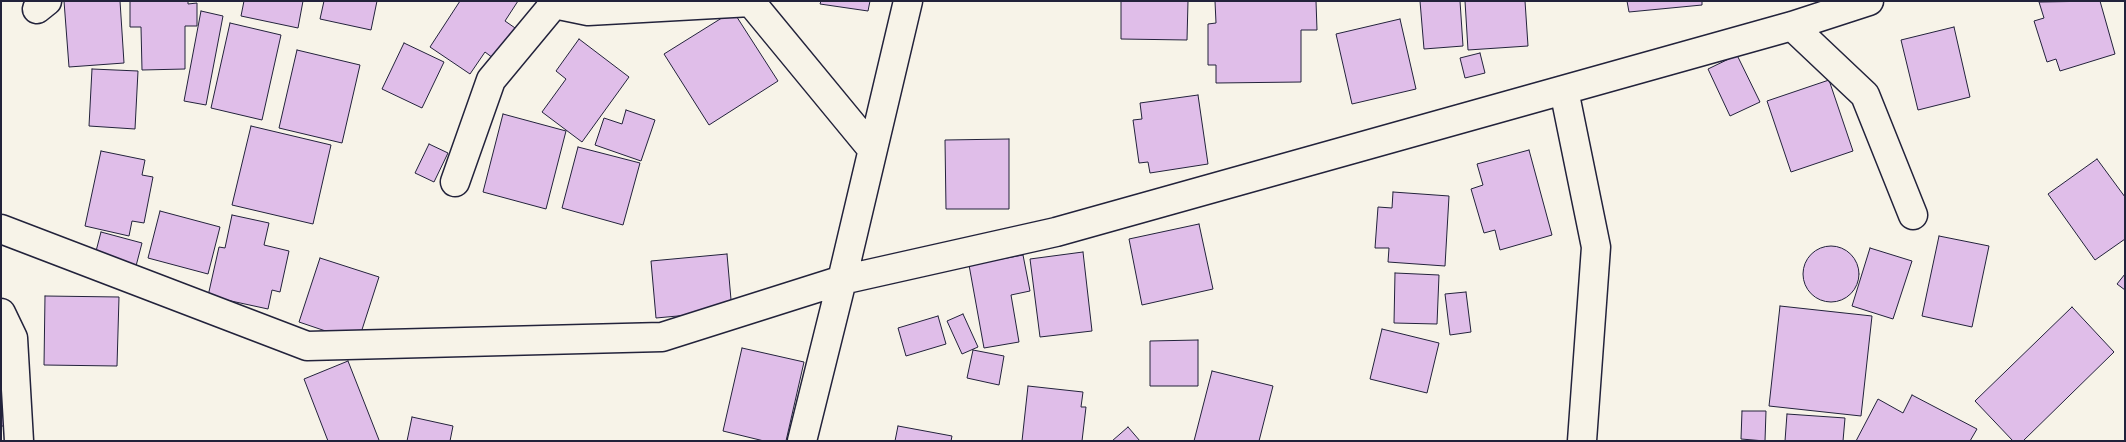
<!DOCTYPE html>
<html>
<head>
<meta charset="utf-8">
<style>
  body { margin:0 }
  #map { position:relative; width:2126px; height:442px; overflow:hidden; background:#f7f3e8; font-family:Pangolin,sans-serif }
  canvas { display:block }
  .frame { position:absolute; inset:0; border:2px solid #22223b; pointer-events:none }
</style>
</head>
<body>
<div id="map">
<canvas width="2126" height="442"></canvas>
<div class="frame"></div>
</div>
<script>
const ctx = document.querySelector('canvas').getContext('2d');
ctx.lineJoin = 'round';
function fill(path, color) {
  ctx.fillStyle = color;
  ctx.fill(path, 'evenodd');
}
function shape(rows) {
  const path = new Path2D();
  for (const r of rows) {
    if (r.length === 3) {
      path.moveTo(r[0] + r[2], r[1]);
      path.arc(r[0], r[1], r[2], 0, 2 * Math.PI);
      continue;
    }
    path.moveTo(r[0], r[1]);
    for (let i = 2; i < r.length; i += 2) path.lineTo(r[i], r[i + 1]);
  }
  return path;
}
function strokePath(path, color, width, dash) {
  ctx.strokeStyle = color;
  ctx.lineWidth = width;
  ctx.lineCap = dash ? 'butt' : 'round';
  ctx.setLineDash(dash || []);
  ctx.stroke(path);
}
const building = shape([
  [64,1,120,1,124,63,69,67,64,1],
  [130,1,188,1,188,4,197,3,197,26,185,26,185,69,142,70,141,27,130,27,130,1],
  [244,1,303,1,298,28,241,16,244,1],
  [324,1,377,1,371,30,320,19,324,1],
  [460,1,518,1,505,21,518,30,497,61,485,52,470,74,430,47,460,1],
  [821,1,870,1,868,11,820,4,821,1],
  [1121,1,1188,1,1187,40,1121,39,1121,1],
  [1215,1,1316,1,1317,30,1301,30,1301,82,1216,83,1216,65,1208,65,1208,24,1216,23,1215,1],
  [1420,1,1460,1,1463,46,1424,49,1420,1],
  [1465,1,1525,1,1528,46,1468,50,1465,1],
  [1627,1,1702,1,1702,5,1629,12,1627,1],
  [2100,1,2115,54,2060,71,2056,59,2047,62,2034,21,2044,18,2039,2,2100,1],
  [201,11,223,16,206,105,184,101,201,11],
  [733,11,778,81,709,125,664,54,733,11],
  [1400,19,1416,89,1352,104,1336,34,1400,19],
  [230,23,281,35,262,120,211,108,230,23],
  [1954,27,1970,97,1918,110,1901,40,1954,27],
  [579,39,629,77,582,142,542,112,566,79,556,71,579,39],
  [404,43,444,62,422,108,382,89,404,43],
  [297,50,360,65,342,143,279,128,297,50],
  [1480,53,1485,73,1465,78,1460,58,1480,53],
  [1737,55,1760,102,1730,116,1708,69,1737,55],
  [92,69,138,71,135,129,89,126,92,69],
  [1829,80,1853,151,1791,172,1767,101,1829,80],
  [1198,95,1208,164,1150,173,1148,162,1139,163,1133,120,1142,119,1140,103,1198,95],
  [626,110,655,120,641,161,595,145,604,118,622,124,626,110],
  [503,114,566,131,546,209,483,192,503,114],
  [251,126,331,145,313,224,232,205,251,126],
  [1009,139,1009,209,946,209,945,140,1009,139],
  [429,144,448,153,434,182,415,173,429,144],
  [578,147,640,163,623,225,562,208,578,147],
  [1529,150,1552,235,1500,250,1495,230,1484,233,1471,189,1483,185,1477,164,1529,150],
  [101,151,145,160,142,175,153,177,144,223,132,221,129,236,85,226,101,151],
  [2097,159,2125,197,2125,239,2095,260,2048,194,2097,159],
  [1393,192,1449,196,1445,266,1388,262,1389,248,1375,248,1378,207,1392,208,1393,192],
  [160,211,220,227,208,274,148,258,160,211],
  [232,215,269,223,264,245,289,251,280,292,272,290,268,309,208,296,219,247,225,248,232,215],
  [1199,224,1213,289,1142,305,1129,239,1199,224],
  [101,232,142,243,136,266,95,255,101,232],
  [1939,236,1989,246,1972,327,1922,316,1939,236],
  [1831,274,28],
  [1870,248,1912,261,1893,319,1852,306,1870,248],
  [1083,252,1092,331,1040,337,1030,259,1083,252],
  [727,254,732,311,656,318,651,261,727,254],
  [1023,255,1030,291,1011,295,1019,342,984,348,969,265,1023,255],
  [320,258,379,277,358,342,299,322,320,258],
  [1395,273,1439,275,1437,324,1394,323,1395,273],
  [2125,274,2125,290,2117,284,2125,274],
  [1466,292,1471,332,1450,335,1445,294,1466,292],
  [45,296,119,297,117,366,44,365,45,296],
  [1780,306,1872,316,1861,416,1769,406,1780,306],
  [2072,307,2114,352,2023,441,2013,441,1975,401,2072,307],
  [963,314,978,347,962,354,947,321,963,314],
  [938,316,946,344,906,356,898,328,938,316],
  [1382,329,1439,343,1427,393,1370,379,1382,329],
  [1198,340,1198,386,1150,386,1150,341,1198,340],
  [742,348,804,362,786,441,764,441,723,431,742,348],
  [973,350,1004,356,999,385,967,378,973,350],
  [348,361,379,440,378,441,328,441,304,379,348,361],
  [1212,371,1273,386,1259,441,1194,441,1212,371],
  [1028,386,1083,392,1081,407,1086,407,1082,441,1022,441,1028,386],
  [1,387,5,426,1,426,1,387],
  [1912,395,1977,429,1970,441,1856,441,1878,399,1903,413,1912,395],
  [1742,411,1766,411,1765,441,1741,439,1742,411],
  [1787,414,1845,418,1843,441,1785,441,1787,414],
  [412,417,453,426,450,441,407,441,412,417],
  [898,426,952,436,951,441,895,441,898,426],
  [1128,427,1140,441,1112,441,1128,427]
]);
fill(building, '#e0bee9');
strokePath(building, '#22223b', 1);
const minor = shape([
  [551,1,554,4,588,11,751,2],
  [750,1,872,149],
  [37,9,47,1],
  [1792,26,1865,95,1913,215],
  [1564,90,1596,247,1582,441],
  [455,182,491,80,554,4],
  [1,229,307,346,662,337,842,280,908,1],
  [1,313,13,338,19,441],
  [802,441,842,280,1056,232,1792,26,1869,1]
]);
strokePath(minor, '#22223b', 31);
strokePath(minor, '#f7f3e8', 28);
</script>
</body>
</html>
